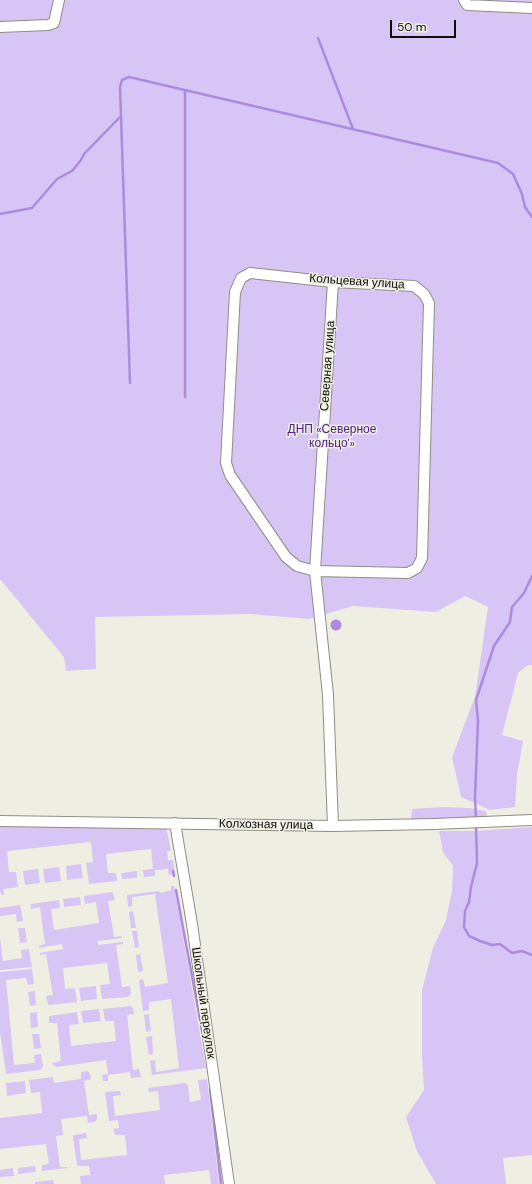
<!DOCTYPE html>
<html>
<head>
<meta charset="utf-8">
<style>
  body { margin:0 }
  #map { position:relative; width:532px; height:1184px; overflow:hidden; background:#efeee2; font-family:"DM Sans",sans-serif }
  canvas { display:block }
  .scale { position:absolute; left:390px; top:20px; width:66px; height:18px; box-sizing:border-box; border:2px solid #0e0e0a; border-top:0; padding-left:5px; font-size:12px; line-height:14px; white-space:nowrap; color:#0e0e0a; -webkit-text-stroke:3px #efeee2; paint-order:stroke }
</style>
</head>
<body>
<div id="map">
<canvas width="532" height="1184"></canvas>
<div class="scale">50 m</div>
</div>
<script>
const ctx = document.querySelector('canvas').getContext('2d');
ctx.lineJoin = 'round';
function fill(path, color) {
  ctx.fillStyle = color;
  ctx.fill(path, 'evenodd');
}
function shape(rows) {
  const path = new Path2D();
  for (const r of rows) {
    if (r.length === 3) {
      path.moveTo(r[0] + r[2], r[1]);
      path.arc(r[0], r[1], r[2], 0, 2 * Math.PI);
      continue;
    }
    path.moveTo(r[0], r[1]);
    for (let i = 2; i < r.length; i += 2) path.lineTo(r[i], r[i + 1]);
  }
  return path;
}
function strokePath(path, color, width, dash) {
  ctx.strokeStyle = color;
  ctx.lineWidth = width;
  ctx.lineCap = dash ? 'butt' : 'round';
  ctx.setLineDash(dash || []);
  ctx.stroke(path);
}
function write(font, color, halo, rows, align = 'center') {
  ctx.font = font + ' "DM Sans",sans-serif';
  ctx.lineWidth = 3;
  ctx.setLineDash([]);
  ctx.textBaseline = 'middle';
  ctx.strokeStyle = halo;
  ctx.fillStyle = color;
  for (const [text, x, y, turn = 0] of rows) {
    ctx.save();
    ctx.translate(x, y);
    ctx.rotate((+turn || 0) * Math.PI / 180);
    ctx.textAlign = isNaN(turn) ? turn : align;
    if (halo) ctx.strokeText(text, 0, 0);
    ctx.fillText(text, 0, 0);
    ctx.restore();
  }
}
fill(shape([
  [0,0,532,0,532,665,528,665,518,673,502,735,523,741,517,775,515,807,490,810,461,797,452,757,475,697,488,607,465,596,436,612,353,606,309,619,251,614,95,617,96,669,66,671,64,657,0,579],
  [443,807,469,808,486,811,487,819,411,819,412,809],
  [0,825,166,826,171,851,167,851,168,860,173,860,175,874,169,875,168,869,155,870,155,876,144,877,143,870,153,869,151,849,106,854,108,873,116,873,117,881,89,884,86,863,93,862,91,842,7,851,9,872,16,872,18,887,3,889,4,895,2,895,0,891],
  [532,827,532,1155,503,1158,506,1184,436,1184,417,1151,406,1117,424,1090,422,1057,422,990,433,948,446,920,452,891,453,866,443,852,439,831,477,831],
  [81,864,83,878,67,880,66,866],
  [59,867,61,881,45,883,43,869],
  [38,869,40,883,25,885,23,871],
  [137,871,137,878,122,879,121,873],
  [171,886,174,886,206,1068,152,1075,150,1061,155,1060,156,1072,179,1068,171,999,149,1002,149,1010,143,1011,139,980,143,979,145,987,168,983,155,894,132,897,132,906,128,907,127,895,158,891,161,893,171,890],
  [112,892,113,893,115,900,108,901,114,937,122,936,122,938,98,941,98,945,123,942,123,944,116,945,122,987,130,986,131,994,128,997,102,999,100,985,110,984,107,963,63,968,65,989,75,988,77,1002,49,1005,48,1004,46,996,53,995,46,954,40,955,40,953,63,949,62,944,39,948,39,946,45,944,40,907,31,909,31,904,59,900,60,908,51,909,54,930,99,923,96,902,85,904,84,896],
  [80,897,81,905,64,907,63,899],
  [20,905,23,921,17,922,16,914,0,916,0,908],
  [133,911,136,928,131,928,129,912],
  [18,928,25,928,27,942,20,943],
  [132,931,137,931,139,947,135,948],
  [0,938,3,961,22,958,21,950,29,949,32,967,0,970],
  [140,954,143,971,138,972,136,955],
  [32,969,34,984,28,985,26,978,6,980,14,1065,35,1063,34,1055,41,1054,43,1067,40,1070,6,1074,0,1032,0,972],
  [96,986,97,999,81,1001,79,988],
  [35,991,36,1005,30,1006,28,992],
  [130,1006,133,1008,134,1014,127,1015,133,1070,139,1069,141,1077,131,1078,130,1072,108,1075,108,1081,103,1081,102,1075,108,1074,106,1060,57,1067,53,1065,52,1063,61,1061,57,1023,49,1023,49,1016,77,1012,79,1024,69,1025,71,1046,116,1041,114,1021,105,1021,103,1009],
  [99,1009,101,1021,83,1023,81,1011],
  [37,1012,38,1027,31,1028,30,1013],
  [149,1014,151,1031,146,1032,144,1015],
  [32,1034,39,1034,41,1048,34,1049],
  [152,1036,153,1054,149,1055,146,1037],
  [87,1071,90,1073,91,1079,84,1081,89,1115,97,1114,97,1119,95,1122,88,1123,87,1116,61,1119,63,1135,56,1136,60,1167,67,1167,67,1168,42,1171,42,1165,49,1164,46,1144,0,1149,0,1118,42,1113,40,1092,31,1093,29,1080,53,1077,54,1083,81,1079,81,1072],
  [207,1079,219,1184,211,1184,209,1170,164,1175,165,1184,81,1184,80,1176,90,1175,89,1166,79,1166,77,1165,73,1136,75,1135,86,1133,87,1138,79,1139,81,1160,127,1155,125,1135,115,1135,113,1129,119,1128,118,1120,109,1121,105,1092,120,1091,121,1095,113,1096,115,1116,160,1110,158,1091,149,1092,148,1088,185,1083,188,1085,190,1102,201,1100,198,1080],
  [25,1081,26,1093,7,1096,6,1083],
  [35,1166,36,1172,18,1174,18,1168],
  [13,1168,14,1176,0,1177,0,1170],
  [53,1180,54,1184,35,1184,35,1182]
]), '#d7c5f6');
fill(shape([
  [336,625,5.5]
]), '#ac8bdf');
strokePath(shape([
  [318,38,353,129],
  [185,90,185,397],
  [0,214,32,208,57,179,72,171,81,160,84,154,120,117],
  [130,383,120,87,122,80,129,77,498,163,513,174,522,194,525,207,532,217],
  [476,820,475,798,478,721,476,700,494,646,510,622,512,607,524,593,532,576],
  [476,825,477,863,471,887,469,902,465,911,464,927,469,936,480,941,492,945,500,944,512,953,522,951,532,955],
  [173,871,174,876],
  [176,890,204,1041],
  [210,1089,221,1184]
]), '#ac8bdf', 2.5);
const minor = shape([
  [464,0,467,5,532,8],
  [0,27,48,25,54,23,59,0],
  [250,273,333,282,414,286,424,294,429,303,422,558,417,568,408,573,315,571,297,566,286,557,230,475,226,463,235,292,241,278,250,273],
  [0,821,333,826,434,824,532,820],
  [175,823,192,924,229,1184],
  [333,826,328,695,315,571,333,282]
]);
strokePath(minor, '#8f8e84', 12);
strokePath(minor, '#fff', 10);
write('12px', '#0e0e0a', '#efeee2', [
  ["Кольцевая улица",357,282,4],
  ["Северная улица",328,366,-86],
  ["Колхозная улица",266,825,1],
  ["Школьный переулок",203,1003,82]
]);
write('12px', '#502082', '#efeee2', [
  ["ДНП «Северное",332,430],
  ["кольцо'»",332,444]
]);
</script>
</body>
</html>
